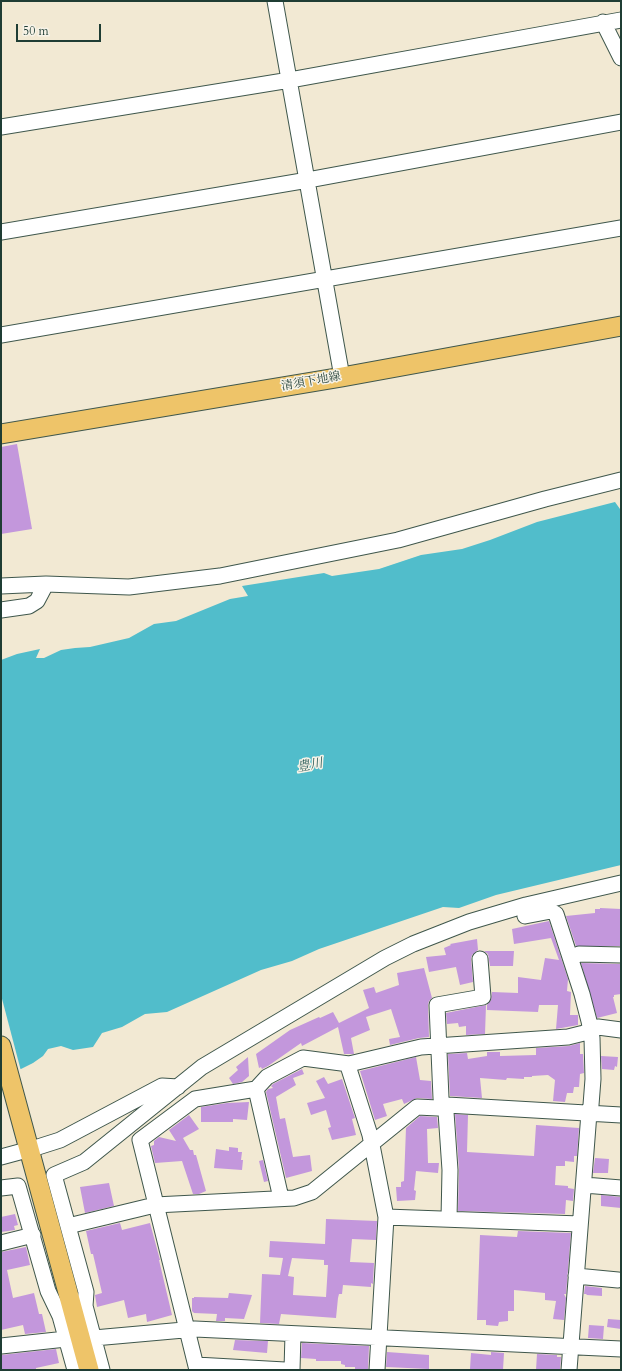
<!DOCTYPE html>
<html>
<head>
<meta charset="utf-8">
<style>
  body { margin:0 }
  #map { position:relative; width:622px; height:1371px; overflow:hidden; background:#f2e9d3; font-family:Cardo,serif }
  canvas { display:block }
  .frame { position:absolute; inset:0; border:2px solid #1f3d34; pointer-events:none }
  .scale { position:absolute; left:16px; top:24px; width:85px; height:18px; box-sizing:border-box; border:2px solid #1f3d34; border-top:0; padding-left:5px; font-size:12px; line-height:14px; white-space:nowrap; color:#1f3d34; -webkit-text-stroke:3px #f7f3e8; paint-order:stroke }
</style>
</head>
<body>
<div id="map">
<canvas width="622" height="1371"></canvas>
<div class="frame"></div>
<div class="scale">50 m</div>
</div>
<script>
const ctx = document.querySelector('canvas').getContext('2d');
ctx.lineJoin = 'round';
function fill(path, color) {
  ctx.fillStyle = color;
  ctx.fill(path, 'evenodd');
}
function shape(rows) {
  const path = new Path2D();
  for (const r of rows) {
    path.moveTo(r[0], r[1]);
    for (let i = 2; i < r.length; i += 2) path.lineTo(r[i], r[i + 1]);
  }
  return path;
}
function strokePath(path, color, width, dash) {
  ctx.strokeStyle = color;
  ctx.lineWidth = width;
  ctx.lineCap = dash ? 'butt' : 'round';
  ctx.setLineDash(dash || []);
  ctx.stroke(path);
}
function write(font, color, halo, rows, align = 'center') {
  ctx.font = font + ' Cardo,"Noto Serif JP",serif';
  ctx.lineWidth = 3;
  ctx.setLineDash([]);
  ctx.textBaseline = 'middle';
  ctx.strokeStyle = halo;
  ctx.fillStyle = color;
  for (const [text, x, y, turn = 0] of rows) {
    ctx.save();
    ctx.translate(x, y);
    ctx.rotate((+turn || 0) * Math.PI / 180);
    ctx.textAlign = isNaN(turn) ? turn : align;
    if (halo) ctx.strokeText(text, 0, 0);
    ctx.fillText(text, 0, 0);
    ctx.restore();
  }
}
fill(shape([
  [615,502,620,509,621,509,621,865,496,895,459,908,443,907,319,949,292,961,261,970,167,1012,145,1014,122,1027,102,1033,93,1047,73,1050,61,1046,48,1049,43,1056,33,1063,21,1069,1,1073,1,660,17,654,40,649,36,658,44,658,61,650,75,648,90,647,129,638,154,624,176,621,230,599,248,596,242,586,324,573,332,576,379,569,421,555,462,549,490,540,537,522]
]), '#51bdcb');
fill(shape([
  [1,995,21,1071,1,1075]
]), '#f2e9d3');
fill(shape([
  [17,444,32,529,1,534,1,447],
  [600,908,621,909,621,946,576,946,566,916,595,913,595,909,600,909],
  [549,921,568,979,567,991,571,992,570,1015,578,1015,578,1025,556,1029,558,1005,539,1005,538,1012,487,1010,487,1005,491,1000,492,992,518,993,518,977,541,980,545,958,559,960,551,938,514,944,512,929],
  [477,939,478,950,472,955,471,959,473,982,460,985,456,967,429,972,426,957,446,955,444,948,451,945,450,944],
  [484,951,514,951,513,966,490,966,488,954],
  [581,963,621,964,621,994,614,995,614,997,613,997,617,1013,597,1018],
  [424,968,432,998,429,1001,428,1005,429,1037,419,1038,390,1045,389,1039,400,1037,391,1009,366,1017,370,1030,351,1038,354,1054,344,1054,338,1027,302,1046,301,1043,268,1066,262,1069,261,1067,259,1068,256,1054,290,1030,319,1017,320,1018,333,1012,339,1023,369,1008,363,990,374,987,376,993,399,985,397,973],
  [486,1005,485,1034,466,1035,466,1026,459,1027,458,1023,447,1024,446,1013],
  [580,1043,580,1054,583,1054,584,1073,580,1074,579,1087,574,1087,573,1093,567,1093,565,1102,553,1101,555,1080,548,1075,532,1076,532,1077,524,1077,524,1079,507,1078,506,1080,480,1078,482,1098,450,1096,448,1054,467,1053,468,1059,487,1056,487,1052,500,1052,500,1056,536,1055,536,1048,569,1046],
  [601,1056,618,1057,617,1067,615,1066,614,1070,602,1069],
  [248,1057,249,1076,242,1082,233,1084,229,1078,238,1070,236,1067],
  [416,1057,420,1080,431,1081,432,1099,417,1098,404,1104,402,1099,383,1104,387,1116,375,1120,360,1071],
  [302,1069,304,1074,293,1078,296,1085,276,1097,280,1119,285,1118,293,1157,310,1155,312,1171,286,1178,266,1092,268,1089,273,1088,271,1086,273,1084],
  [324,1077,328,1084,342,1079,355,1118,352,1119,356,1135,332,1140,328,1128,331,1127,326,1110,311,1115,307,1103,325,1098,316,1081],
  [249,1102,247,1120,233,1119,233,1122,201,1122,201,1107,227,1103],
  [455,1114,468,1115,467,1152,534,1156,536,1125,579,1128,577,1156,574,1156,574,1162,565,1161,565,1166,556,1166,555,1185,568,1186,568,1188,574,1189,573,1201,566,1200,565,1214,458,1211,459,1169],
  [189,1115,199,1129,183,1138,190,1150,193,1150,194,1155,196,1155,206,1191,199,1194,193,1194,182,1161,155,1163,151,1146,154,1145,154,1141,159,1137,176,1141,169,1130],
  [420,1116,437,1117,438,1128,427,1129,428,1163,439,1163,438,1173,416,1171,414,1190,416,1191,415,1200,397,1201,396,1187,401,1187,401,1182,404,1181,406,1128],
  [229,1147,238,1148,238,1152,242,1152,241,1160,243,1160,242,1170,214,1168,216,1149,229,1151],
  [595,1158,609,1159,608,1173,593,1173],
  [263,1160,268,1181,264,1182,259,1161],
  [109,1183,114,1206,85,1213,80,1187],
  [601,1195,621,1197,621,1208,601,1206],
  [15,1214,18,1225,14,1226,15,1230,1,1232,1,1217],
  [326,1219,377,1221,376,1240,352,1239,350,1262,374,1263,373,1284,371,1283,371,1287,343,1285,342,1294,339,1294,338,1298,336,1318,281,1314,279,1324,260,1323,262,1274,280,1275,283,1258,269,1257,270,1241,325,1244],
  [292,1258,324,1260,324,1265,328,1265,326,1297,293,1295,294,1277,288,1276],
  [120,1223,122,1230,150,1223,160,1260,159,1260,172,1315,147,1322,146,1314,128,1318,124,1300,97,1307,95,1295,102,1293,93,1254,91,1254,86,1231],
  [518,1231,571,1233,566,1294,564,1294,566,1298,564,1320,553,1319,556,1301,545,1300,545,1293,514,1290,514,1311,508,1311,508,1321,499,1322,498,1326,486,1325,486,1320,477,1320,480,1235,517,1237],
  [26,1247,30,1265,7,1270,13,1298,34,1293,39,1314,42,1314,46,1332,25,1334,23,1325,1,1330,1,1252],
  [585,1286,602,1288,602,1296,587,1295,586,1294,584,1294],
  [229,1293,252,1295,244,1319,225,1318,225,1321,216,1321,217,1314,194,1313,192,1311,192,1298,194,1298,194,1297,228,1298],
  [608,1319,621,1320,621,1329,607,1327],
  [589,1325,604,1326,603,1339,588,1338],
  [235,1340,268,1341,267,1353,233,1350],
  [302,1343,369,1346,368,1370,355,1370,355,1367,345,1367,345,1365,341,1364,341,1361,316,1361,316,1359,301,1358],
  [56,1349,59,1363,36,1368,36,1370,2,1370,1,1355],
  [387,1352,429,1355,429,1369,386,1367],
  [491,1352,504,1353,503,1370,470,1369,471,1353,491,1355],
  [537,1354,557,1355,557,1357,561,1357,560,1370,536,1370]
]), '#c397dc');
const minor = shape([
  [275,1,342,377],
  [603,22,621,58],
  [1,127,290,80,621,20],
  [1,232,308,180,621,122],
  [1,335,621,228],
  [1,586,46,584,129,587,220,576,398,540,545,499,621,480],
  [1,610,29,606,37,601,46,584],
  [525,916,551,911,556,914,582,994,589,1021,592,1038,593,1079,591,1105,589,1113,569,1370],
  [571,958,579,954,621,955],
  [349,1064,349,1069,370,1135,386,1217,377,1370],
  [256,1089,281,1198],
  [1,1157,38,1147,60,1140,162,1086,178,1087],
  [584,1185,621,1188],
  [1,1188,18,1186,48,1291,60,1316,75,1370],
  [386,1217,580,1224],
  [449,1219,450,1170,446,1112,443,1106,441,1098,437,1005,483,997,480,959],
  [68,1226,155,1205,294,1198,312,1192,417,1107,438,1108,447,1105,621,1115],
  [1,1243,33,1235],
  [576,1276,618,1280],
  [94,1338,195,1329,621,1349],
  [1,1346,66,1339],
  [196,1365,285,1370],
  [102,1370,85,1306,86,1292,54,1175,84,1162,202,1067,385,958,413,944,469,922,526,905,621,883],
  [197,1370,140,1140,195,1099,256,1089,267,1077,303,1058,349,1064,421,1047,568,1037,584,1033,598,1027,621,1030],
  [292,1370,293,1334]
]);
const major = shape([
  [1,434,342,377,621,326],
  [1,1046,89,1370]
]);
strokePath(minor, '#3f574c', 17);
strokePath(major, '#3f574c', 21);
strokePath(minor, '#fff', 15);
strokePath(major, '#eec469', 19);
write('12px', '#1f3d34', '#f7f3e8', [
  ["清須下地線",311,382,-10]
]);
write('italic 13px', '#2c5d5a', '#f7f3e8', [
  ["豊川",310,766,-11]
]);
</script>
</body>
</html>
